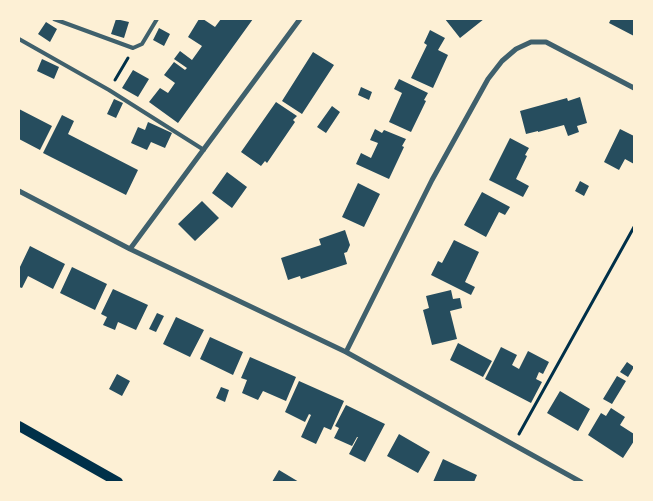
<!DOCTYPE html>
<html>
<head>
<meta charset="utf-8">
<style>
  body { margin:0 }
  #map { position:relative; width:653px; height:501px; overflow:hidden; background:#fdf0d5; font-family:"Titillium Web",sans-serif }
  canvas { display:block }
  .frame { position:absolute; inset:0; border:20px solid #fdf0d5; pointer-events:none }
</style>
</head>
<body>
<div id="map">
<canvas width="653" height="501"></canvas>
<div class="frame"></div>
</div>
<script>
const ctx = document.querySelector('canvas').getContext('2d');
ctx.lineJoin = 'round';
function fill(path, color) {
  ctx.fillStyle = color;
  ctx.fill(path, 'evenodd');
}
function shape(rows) {
  const path = new Path2D();
  for (const r of rows) {
    path.moveTo(r[0], r[1]);
    for (let i = 2; i < r.length; i += 2) path.lineTo(r[i], r[i + 1]);
  }
  return path;
}
function strokePath(path, color, width, dash) {
  ctx.strokeStyle = color;
  ctx.lineWidth = width;
  ctx.lineCap = dash ? 'butt' : 'round';
  ctx.setLineDash(dash || []);
  ctx.stroke(path);
}
fill(shape([
  [116,19,129,22,124,38,111,34],
  [199,19,203,19,215,27,221,19,253,19,178,123,149,102,160,88,168,93,175,83,164,75,174,62,185,70,187,68,174,59,180,51,192,60,202,46,188,37],
  [445,19,484,19,460,38],
  [611,19,634,19,634,36,609,23],
  [46,22,57,29,50,42,38,34],
  [159,28,170,34,164,46,153,40],
  [430,30,445,38,438,50,448,55,433,88,411,78,427,45,424,43],
  [313,52,334,65,302,114,282,101],
  [42,59,59,67,54,79,37,71],
  [133,70,149,79,138,97,122,88],
  [399,79,428,93,424,100,426,101,411,132,389,122,402,93,394,89],
  [361,87,372,92,369,100,358,95],
  [580,97,587,123,577,126,579,132,568,136,564,125,538,132,538,131,526,134,520,111,567,98,568,101],
  [114,99,123,103,116,118,107,114],
  [276,102,297,116,293,120,295,122,267,163,265,161,261,166,241,152],
  [332,106,340,112,326,133,317,127],
  [19,109,52,126,40,150,19,139],
  [62,115,74,121,68,134,138,170,126,195,43,153],
  [148,122,172,133,165,148,151,142,147,150,131,143,138,127,145,130],
  [375,129,382,133,384,130,406,139,402,146,404,147,389,179,356,164,361,153,371,158,378,143,370,140],
  [620,129,634,136,634,164,625,159,619,170,604,162],
  [510,138,529,148,525,155,527,156,516,179,529,186,523,197,489,180],
  [227,172,247,187,232,208,212,193],
  [580,181,589,186,584,196,575,191],
  [358,183,380,194,364,227,342,217],
  [482,192,510,207,505,215,499,212,486,237,464,225],
  [202,201,219,218,195,241,178,224],
  [345,230,350,245,347,252,344,253,347,264,301,279,300,276,288,280,281,258,321,245,319,239],
  [454,240,479,252,465,282,475,287,471,295,431,275,438,261,442,263],
  [30,246,65,264,53,289,28,276,22,288,19,287,19,269],
  [72,267,107,284,95,310,60,293],
  [113,289,148,305,136,330,118,322,115,330,103,325,107,317,101,314],
  [451,290,453,299,460,298,462,308,450,311,457,339,432,345,423,310,429,308,426,296],
  [157,313,164,316,156,332,149,329],
  [176,317,204,330,190,357,163,344],
  [210,337,243,352,233,375,200,359],
  [458,343,492,361,483,377,450,360],
  [501,347,517,355,512,365,519,369,528,351,549,362,543,374,539,372,536,379,542,382,531,403,485,379],
  [250,357,296,377,286,401,263,391,258,400,242,393,247,380,241,378],
  [627,362,634,367,628,377,620,372],
  [117,374,130,381,122,396,109,389],
  [617,376,626,381,612,404,603,399],
  [299,381,344,401,331,430,324,427,316,444,301,437,311,415,309,414,305,422,285,412],
  [221,387,229,390,225,402,216,398],
  [560,391,590,409,578,431,547,413],
  [346,405,385,424,365,462,349,454,358,437,357,437,352,446,334,438,339,428,335,426],
  [611,408,625,417,620,425,634,434,634,441,623,458,588,435,601,413,606,416],
  [399,434,430,452,418,473,387,456],
  [443,459,477,475,474,482,433,482],
  [279,470,299,482,272,482]
]), '#264d5e');
strokePath(shape([
  [115,80,128,58],
  [519,434,634,227]
]), '#003049', 3);
strokePath(shape([
  [54,19,133,48,142,44,157,19],
  [19,39,109,90,204,150]
]), '#3f606c', 4);
strokePath(shape([
  [19,191,130,249,346,352,581,482],
  [130,249,300,19],
  [346,352,432,180,488,79,502,61,516,49,531,42,546,42,634,88]
]), '#3f606c', 5);
strokePath(shape([
  [19,426,118,482]
]), '#003049', 10);
</script>
</body>
</html>
